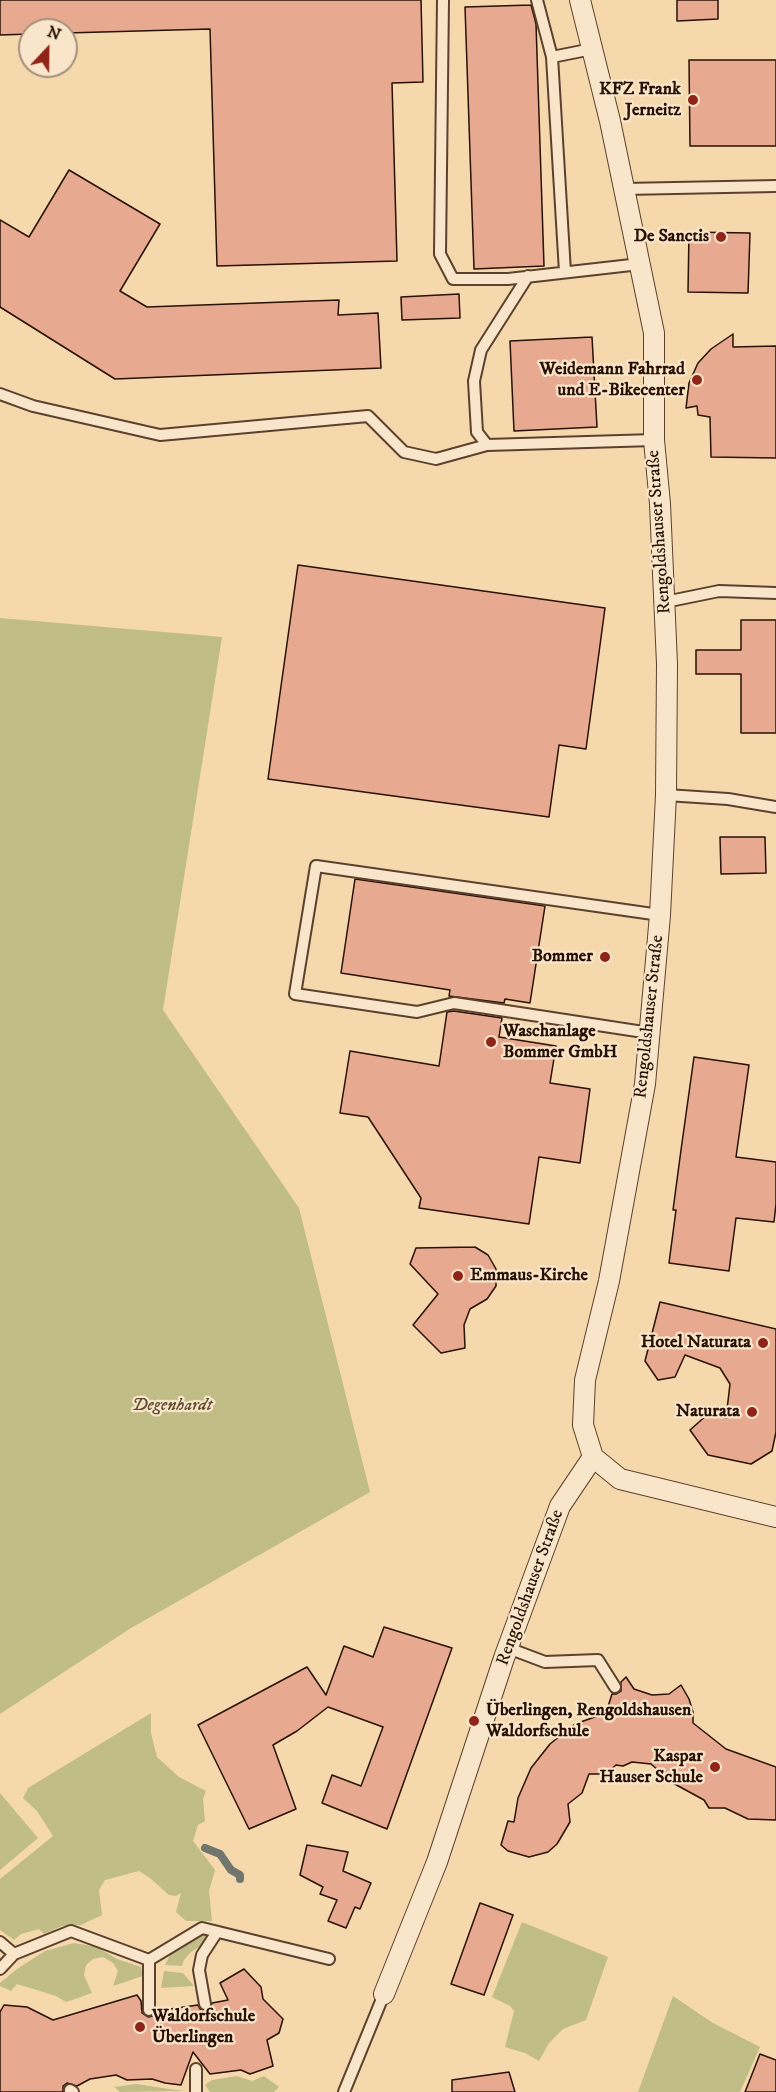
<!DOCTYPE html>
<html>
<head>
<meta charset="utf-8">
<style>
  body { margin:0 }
  #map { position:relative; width:776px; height:2092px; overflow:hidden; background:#f6d8ad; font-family:"IM FELL DW Pica",serif }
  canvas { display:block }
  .north { position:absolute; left:18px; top:18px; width:60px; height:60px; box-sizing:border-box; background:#f9e6ca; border:2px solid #a5907b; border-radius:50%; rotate:22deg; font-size:16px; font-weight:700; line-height:24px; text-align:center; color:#281004 }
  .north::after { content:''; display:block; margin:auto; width:21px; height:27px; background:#8f2418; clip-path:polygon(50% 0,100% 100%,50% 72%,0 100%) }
</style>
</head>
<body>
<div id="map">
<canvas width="776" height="2092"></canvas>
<div class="north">N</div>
</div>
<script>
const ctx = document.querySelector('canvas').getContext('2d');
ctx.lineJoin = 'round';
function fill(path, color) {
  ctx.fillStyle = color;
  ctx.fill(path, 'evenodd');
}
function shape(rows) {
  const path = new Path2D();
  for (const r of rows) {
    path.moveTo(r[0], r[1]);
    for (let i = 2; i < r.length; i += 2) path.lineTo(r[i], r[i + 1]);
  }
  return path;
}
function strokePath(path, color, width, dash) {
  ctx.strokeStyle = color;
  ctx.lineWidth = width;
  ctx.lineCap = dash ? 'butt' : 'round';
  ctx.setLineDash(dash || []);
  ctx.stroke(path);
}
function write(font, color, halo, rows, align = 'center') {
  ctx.font = font + ' "IM FELL DW Pica",serif';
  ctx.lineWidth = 4.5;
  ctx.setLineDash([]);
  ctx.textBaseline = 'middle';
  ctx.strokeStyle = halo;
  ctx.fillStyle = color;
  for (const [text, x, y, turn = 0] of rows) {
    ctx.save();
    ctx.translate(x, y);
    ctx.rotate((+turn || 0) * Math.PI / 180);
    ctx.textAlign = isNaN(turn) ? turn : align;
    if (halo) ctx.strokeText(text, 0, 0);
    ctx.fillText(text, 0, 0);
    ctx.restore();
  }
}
fill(shape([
  [0,618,222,637,163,1010,299,1208,370,1492,131,1628,0,1714],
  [151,1713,151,1733,157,1757,179,1777,206,1791,203,1799,205,1821,198,1825,193,1841,215,1870,209,1891,212,1921,186,1921,176,1912,181,1893,176,1896,169,1895,150,1878,139,1871,105,1880,99,1890,102,1915,81,1925,62,1926,44,1934,39,1929,21,1934,14,1940,0,1930,0,1879,53,1836,37,1811,23,1798,28,1788],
  [0,1793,38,1838,0,1870],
  [522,1922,608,1957,586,2020,563,2029,549,2043,539,2061,525,2053,505,2047,514,2011,510,2006,492,1997],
  [201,1933,213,1933,204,1949,199,1947,191,1952,184,1960,182,1966,165,1965,171,1953],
  [74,1943,97,1947,117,1959,141,1967,143,1976,113,1986,118,1971,113,1963,103,1957,93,1959,86,1965,84,1975,92,1993,66,2002,56,1996,17,1984,11,1991,0,1986,0,1983,17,1969,45,1951],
  [164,1971,183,1973,194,1986,161,1988],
  [673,1996,713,2023,760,2047,740,2092,638,2092],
  [237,2076,252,2081,264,2076,279,2087,274,2092,210,2092,205,2085,212,2080],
  [137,2084,169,2089,185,2091,120,2092,114,2087]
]), '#c1bd86');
strokePath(shape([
  [205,1848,220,1854,231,1870,240,1875,240,1879]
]), '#70756e', 8);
const building = shape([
  [0,0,421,0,423,82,392,83,397,261,217,266,210,29,66,33,66,30,30,30,30,34,0,35,0,0],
  [677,0,718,0,718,19,677,21,677,0],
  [531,5,536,24,544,266,474,269,465,7,531,5],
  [689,60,776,60,776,146,690,146,689,60],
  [69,170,160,224,120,291,147,307,339,300,338,315,378,313,381,368,115,379,0,307,0,220,29,237,69,170],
  [689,232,750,233,748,293,688,292,689,232],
  [459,294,460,318,402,320,401,297,459,294],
  [733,334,733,347,776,346,776,458,711,457,710,417,698,415,697,406,686,408,689,383,698,363,711,349,733,334],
  [592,337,597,427,514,431,510,341,592,337],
  [298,565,605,608,586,749,559,745,549,817,268,779,298,565],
  [741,620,776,620,776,733,741,733,741,674,696,674,696,650,741,650,741,620],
  [720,837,765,837,766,873,721,874,720,837],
  [355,879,545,906,530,1003,505,999,504,1003,449,996,450,990,341,973,355,879],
  [454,1011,502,1018,499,1037,556,1046,550,1083,590,1089,580,1163,539,1157,529,1224,419,1208,421,1198,368,1117,340,1113,350,1051,439,1066,447,1012,454,1011],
  [694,1057,749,1065,736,1157,776,1162,776,1204,774,1222,736,1218,729,1271,669,1263,676,1210,673,1210,681,1150,694,1057],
  [475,1247,488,1255,496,1269,496,1286,487,1299,470,1309,464,1325,465,1348,441,1353,413,1325,438,1294,410,1264,416,1248,475,1247],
  [660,1302,776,1329,776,1432,772,1451,751,1464,708,1455,690,1430,708,1414,726,1418,730,1384,720,1368,685,1355,675,1377,658,1380,645,1361,660,1302],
  [384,1627,452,1648,387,1829,322,1803,332,1775,361,1786,383,1727,328,1707,297,1731,273,1745,296,1809,249,1829,198,1725,307,1667,326,1695,344,1646,373,1657,384,1627],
  [626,1677,634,1689,652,1695,669,1694,681,1685,689,1699,693,1712,693,1723,726,1749,776,1767,776,1820,748,1819,725,1808,709,1808,704,1800,671,1782,668,1773,658,1770,651,1764,632,1762,623,1766,616,1765,606,1774,589,1774,582,1793,568,1804,570,1822,557,1844,548,1852,529,1857,508,1851,501,1845,508,1821,514,1822,518,1798,531,1768,550,1744,575,1724,606,1713,612,1694,616,1694,621,1691,621,1682,626,1677],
  [307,1845,348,1852,343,1871,371,1883,360,1909,355,1907,346,1928,328,1921,337,1900,320,1894,323,1887,300,1875,307,1845],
  [480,1903,513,1915,484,1995,451,1984,480,1903],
  [244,1969,261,1987,263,1999,283,2019,279,2033,267,2040,273,2066,250,2074,241,2070,210,2074,193,2052,181,2085,165,2083,152,2079,127,2080,116,2075,90,2079,77,2086,67,2083,63,2086,63,2092,0,2092,0,2012,4,2005,27,2007,53,2020,137,1995,141,2001,142,2013,148,2017,153,2016,156,2011,198,2005,200,2009,206,2011,210,2009,212,2003,228,2000,220,1983,244,1969],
  [760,2054,776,2060,776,2092,745,2092,760,2054],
  [509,2072,515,2092,452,2092,452,2080,509,2072]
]);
fill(building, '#e7aa90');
strokePath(building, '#281004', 1.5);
const service = shape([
  [443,0,440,254,453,279,508,279,640,264],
  [537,0,552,57],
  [624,189,776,186],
  [565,272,552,57,592,49],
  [528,276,481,350,474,381,477,432,487,445,654,440],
  [0,394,33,406,160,435,368,416,404,452,436,459,487,445],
  [665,602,719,591,776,593],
  [666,795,728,799,776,807],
  [650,1033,454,1003,417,1012,295,994,316,866,660,915],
  [508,1648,545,1662,598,1660,615,1687],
  [0,1942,14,1954,71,1931,149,1960,202,1928,329,1959],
  [0,1969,14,1954],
  [205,2004,199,1970,202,1955,217,1932],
  [149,2010,149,1960],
  [70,2090,73,2092],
  [196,2092,196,2069],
  [344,2092,384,1994]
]);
const minor = shape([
  [580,0,610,121,654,333,654,440,660,504,667,664,666,795,660,915,645,1084,609,1281,585,1380,583,1425,593,1457],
  [593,1457,620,1479,776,1517],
  [384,1994,437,1862,504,1658,560,1506,593,1457]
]);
strokePath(service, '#5c422e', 14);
strokePath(minor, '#5c422e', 22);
strokePath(service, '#f9e6ca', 10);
strokePath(minor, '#f9e6ca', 20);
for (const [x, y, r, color] of [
  [693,100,6,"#8f2418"],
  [721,237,6,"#8f2418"],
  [697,380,6,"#8f2418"],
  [605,957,6,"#8f2418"],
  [491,1042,6,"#8f2418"],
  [458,1276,6,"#8f2418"],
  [763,1343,6,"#8f2418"],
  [752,1412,6,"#8f2418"],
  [474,1721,6,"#8f2418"],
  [715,1767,6,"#8f2418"],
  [140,2027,6,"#8f2418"]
]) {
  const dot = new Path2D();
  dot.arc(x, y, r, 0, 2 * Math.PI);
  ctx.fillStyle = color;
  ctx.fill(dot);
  strokePath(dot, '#f9e6ca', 2);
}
write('bold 18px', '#281004', '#f9e6ca', [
  ["KFZ Frank",681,90],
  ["Jerneitz",681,111],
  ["De Sanctis",709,237],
  ["Weidemann Fahrrad",685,370],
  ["und E-Bikecenter",685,391],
  ["Bommer",593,957],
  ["Waschanlage",503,1032,"left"],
  ["Bommer GmbH",503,1053,"left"],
  ["Emmaus-Kirche",470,1276,"left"],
  ["Hotel Naturata",751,1343],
  ["Naturata",740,1412],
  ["Überlingen, Rengoldshausen",486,1711,"left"],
  ["Waldorfschule",486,1732,"left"],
  ["Kaspar",703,1757],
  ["Hauser Schule",703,1778],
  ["Waldorfschule",152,2017,"left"],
  ["Überlingen",152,2038,"left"]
], 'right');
write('18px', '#281004', '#f9e6ca', [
  ["Rengoldshauser Straße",660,532,-94],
  ["Rengoldshauser Straße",650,1017,-84],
  ["Rengoldshauser Straße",531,1588,-70]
]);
write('italic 18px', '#5e4d32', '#f9e6ca', [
  ["Degenhardt",172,1406]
]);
</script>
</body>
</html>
